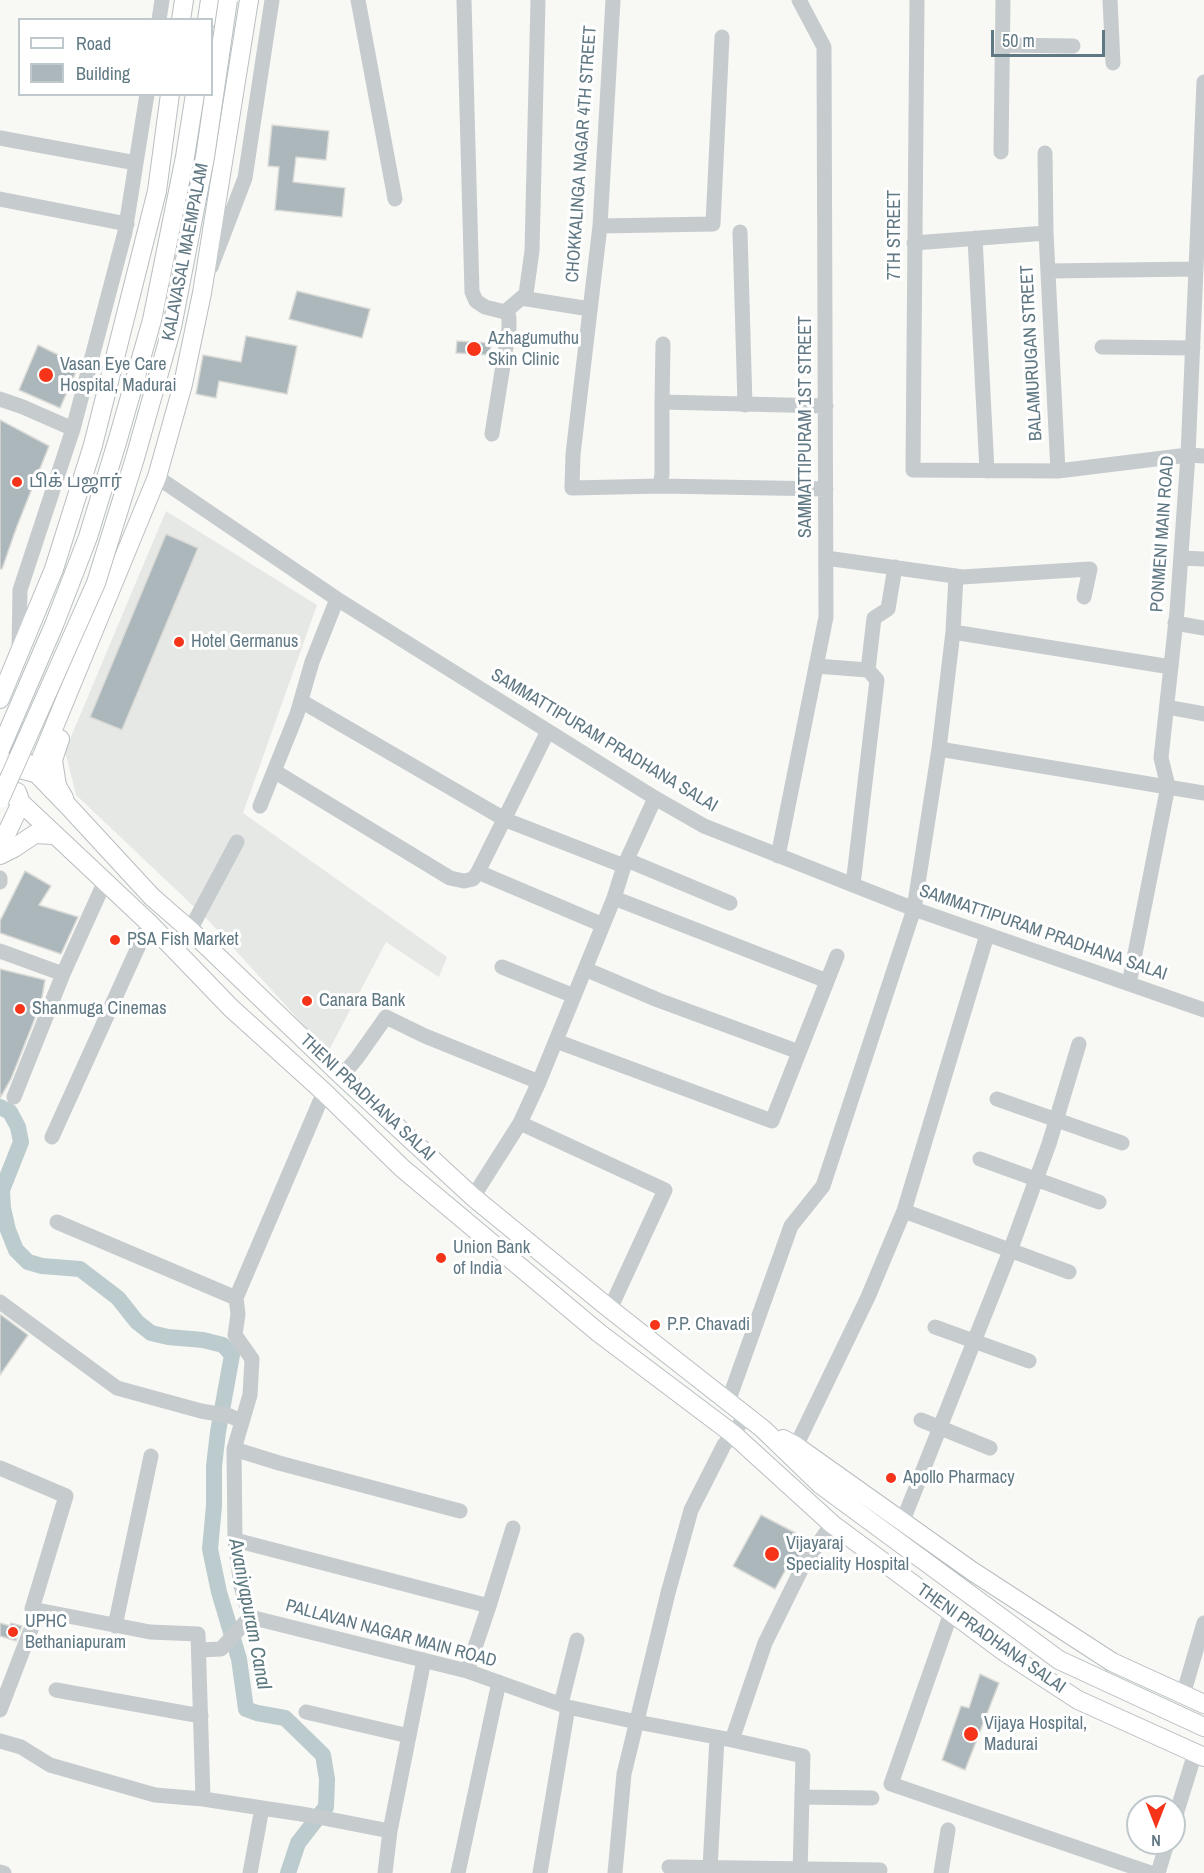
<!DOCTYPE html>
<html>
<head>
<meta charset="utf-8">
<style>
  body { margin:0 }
  #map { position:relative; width:1204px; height:1873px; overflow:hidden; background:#f8f8f5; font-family:"Archivo Narrow",sans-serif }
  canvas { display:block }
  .legend { position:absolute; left:18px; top:18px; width:195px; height:78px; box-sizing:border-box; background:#fff; border:2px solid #bfc9cd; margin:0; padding:8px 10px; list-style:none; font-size:18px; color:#607883 }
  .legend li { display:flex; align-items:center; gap:12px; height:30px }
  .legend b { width:30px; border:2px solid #bfc9cd }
  .north { position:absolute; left:1126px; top:1795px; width:60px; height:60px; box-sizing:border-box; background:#fff; border:2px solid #bfc9cd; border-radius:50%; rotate:180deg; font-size:16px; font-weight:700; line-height:24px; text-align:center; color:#607883 }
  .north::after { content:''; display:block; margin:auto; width:21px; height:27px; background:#f53419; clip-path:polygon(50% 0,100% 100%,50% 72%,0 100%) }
  .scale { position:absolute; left:991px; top:30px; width:114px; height:27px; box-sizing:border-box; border:3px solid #607883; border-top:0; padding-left:8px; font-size:18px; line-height:21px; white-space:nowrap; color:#607883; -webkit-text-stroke:4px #fff; paint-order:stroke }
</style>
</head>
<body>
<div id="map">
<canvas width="1204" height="1873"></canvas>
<ul class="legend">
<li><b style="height:8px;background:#fff"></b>Road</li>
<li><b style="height:16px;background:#abb7bb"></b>Building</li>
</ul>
<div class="north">N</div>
<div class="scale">50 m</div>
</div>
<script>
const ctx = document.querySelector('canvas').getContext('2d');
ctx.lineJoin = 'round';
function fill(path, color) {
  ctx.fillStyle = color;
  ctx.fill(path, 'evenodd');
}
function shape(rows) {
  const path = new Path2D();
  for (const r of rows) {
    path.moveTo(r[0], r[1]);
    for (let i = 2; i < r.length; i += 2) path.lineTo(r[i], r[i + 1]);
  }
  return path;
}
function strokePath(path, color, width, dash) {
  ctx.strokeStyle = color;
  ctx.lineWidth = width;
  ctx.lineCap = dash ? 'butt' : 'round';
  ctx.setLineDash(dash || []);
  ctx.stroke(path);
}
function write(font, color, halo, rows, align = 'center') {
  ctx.font = font + ' "Archivo Narrow","Noto Sans Tamil",sans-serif';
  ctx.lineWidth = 6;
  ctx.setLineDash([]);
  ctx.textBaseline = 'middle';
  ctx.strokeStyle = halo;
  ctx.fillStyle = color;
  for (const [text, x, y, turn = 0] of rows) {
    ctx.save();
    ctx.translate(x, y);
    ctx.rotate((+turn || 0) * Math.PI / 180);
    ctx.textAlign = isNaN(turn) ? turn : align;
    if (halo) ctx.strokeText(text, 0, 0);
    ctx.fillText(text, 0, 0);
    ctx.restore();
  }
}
fill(shape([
  [166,511,317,605,243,813,447,957,439,977,386,942,328,1052,207,919,76,795,65,751]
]), '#e6e8e6');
strokePath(shape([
  [0,1107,10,1112,18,1127,21,1142,2,1190,3,1208,8,1230,16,1250,28,1262,42,1266,80,1269,118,1298,137,1322,151,1333,168,1337,203,1340,223,1345,232,1355,218,1432,214,1466,214,1506,210,1549,219,1592,239,1659,246,1709,257,1713,285,1718,323,1755,327,1779,326,1807,298,1843,288,1873]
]), '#bccbce', 16);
const building = shape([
  [272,125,329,131,326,160,296,157,293,182,345,188,342,217,275,210,279,167,268,166,272,125],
  [297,291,370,309,362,338,289,319,297,291],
  [246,336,297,346,287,394,219,381,216,398,196,394,203,355,241,362,246,336],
  [457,341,491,343,490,355,456,353,457,341],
  [38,345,79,365,60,408,19,390,38,345],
  [0,420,49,446,17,526,2,569,0,569,0,420],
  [166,534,198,548,122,730,90,717,166,534],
  [25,871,51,886,39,905,78,917,61,954,0,933,0,921,25,871],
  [0,969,45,980,41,1003,11,1079,0,1098,0,969],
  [0,1314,28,1335,0,1375,0,1314],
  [761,1515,809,1540,790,1571,786,1569,775,1589,733,1566,761,1515],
  [0,1623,10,1626,11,1623,22,1626,16,1641,0,1636,0,1623],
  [980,1674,999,1683,965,1770,942,1760,961,1706,969,1708,980,1674]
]);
fill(building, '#abb7bb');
strokePath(building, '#dadad7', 1.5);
const major = shape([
  [181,20,184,0],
  [207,20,210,0],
  [0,699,54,569,93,445,157,191,170,94],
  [60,739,53,760,57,786,64,798],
  [10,746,69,807,152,897,190,930,342,1076,473,1197,610,1309,763,1429,821,1485,1059,1660,1204,1727],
  [0,764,35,773,157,477,183,384,202,293,249,0],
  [0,783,149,923,231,1008,324,1092,402,1168,599,1333,733,1434,832,1524,1006,1653,1078,1700,1204,1757],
  [0,847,21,803,17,792],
  [0,855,14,848,35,834,53,835],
  [783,1439,796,1446,972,1571,1112,1662,1204,1704]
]);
strokePath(major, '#b8bec1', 20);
strokePath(shape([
  [358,0,395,199],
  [464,0,472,292,476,301,485,307,505,312,509,317,509,328,492,434],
  [613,0,600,226,573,454,572,488,660,486,826,489],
  [917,0,913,470,1058,471],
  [1110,0,1113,63],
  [159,20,162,0],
  [1003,45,1073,46],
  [0,138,136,163],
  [1001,152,1003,0],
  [1045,153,1046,233],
  [0,199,127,224],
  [600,226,713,224,722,37],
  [740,232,745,405],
  [975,238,987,471],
  [914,243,1046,233,1058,471,1188,455,1204,456],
  [211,267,245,178,272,0],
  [1048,271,1196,269],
  [521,298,590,309],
  [505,312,526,294,532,251,538,0],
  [663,344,662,402,826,406],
  [1102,347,1193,348],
  [0,399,23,407,73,429],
  [157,477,337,599,655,798,704,826,914,909,1204,1010],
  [660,486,662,474,662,402],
  [826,558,962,577,1090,569,1084,597],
  [1181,558,1204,559],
  [956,576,953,632,1171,667],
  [1175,623,1204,628],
  [19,650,20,590,73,429,125,232,147,94],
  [816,666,868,670,874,618,888,609,895,567],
  [301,701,506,820,624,866],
  [1167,707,1204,714],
  [939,749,1204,793],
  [274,771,450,878,464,881,473,879,478,872,548,731],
  [260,806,297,714,312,662,337,599],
  [778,856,826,617,824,47,799,0],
  [627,860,730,903],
  [478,872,603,925],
  [0,878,0,882],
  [853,885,877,680,868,670],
  [614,898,827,981],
  [190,930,237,842],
  [987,935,904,1211,1069,1272],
  [0,951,63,974],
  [502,967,574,996],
  [585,969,658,1000,799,1052],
  [1129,984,1168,786,1161,758,1177,611,1188,455,1204,82],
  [556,1041,772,1121,837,956],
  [342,1076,357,1058,386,1017,425,1036,539,1082],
  [324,1092,236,1298,238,1314,235,1335,252,1359,250,1395,234,1449,235,1540,241,1586,250,1617,467,1671,568,1707,637,1722,732,1740,803,1756,800,1873],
  [14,1097,63,974,105,881],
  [997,1099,1122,1143],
  [520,1123,665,1190,610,1309],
  [52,1137,149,923],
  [980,1159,1099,1202],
  [473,1197,520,1123,539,1082,614,898,624,866,655,798],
  [57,1222,236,1298],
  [0,1302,117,1388,201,1411,230,1416,241,1421],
  [935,1327,1029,1361],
  [728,1402,791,1226,823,1186,914,909,939,749,953,632],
  [921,1420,990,1448],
  [796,1446,868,1297,904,1211],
  [234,1449,279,1463,460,1511],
  [0,1468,66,1496,32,1609,150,1632,198,1634,203,1799,308,1815,390,1831],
  [902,1523,1010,1251,1049,1144,1079,1044],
  [235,1540,489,1606],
  [951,1613,891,1784,1151,1873],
  [115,1626,151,1456],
  [199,1650,221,1649,250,1617],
  [467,1671,489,1606,513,1528],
  [56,1690,201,1716],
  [1183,1695,1204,1623],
  [561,1704,577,1640],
  [0,1710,38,1611],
  [306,1712,409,1736],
  [732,1740,765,1643,804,1564,832,1524],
  [0,1741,21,1747,50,1765,155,1795,203,1799],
  [802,1797,872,1798],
  [1174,1821,1195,1753],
  [669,1867,880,1870],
  [710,1868,717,1738],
  [0,1872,4,1873],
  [250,1873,262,1808],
  [385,1873,390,1831,424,1660],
  [458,1873,499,1682],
  [540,1873,568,1707],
  [615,1873,624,1774,668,1593,691,1510,724,1445,746,1416],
  [941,1873,948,1830],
  [1158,1873,1167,1843]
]), '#c6cbce', 15);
strokePath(major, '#fff', 18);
const majorBridge = shape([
  [0,750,54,625,88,537,118,439,152,320,185,157,195,94],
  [0,799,96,583,135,458,172,327,205,157,228,0]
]);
strokePath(majorBridge, '#b8bec1', 20, []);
strokePath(majorBridge, '#fff', 18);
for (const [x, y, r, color] of [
  [474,349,8,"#f53419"],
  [46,375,8,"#f53419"],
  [17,482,6,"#f53419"],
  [179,642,6,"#f53419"],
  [115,940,6,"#f53419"],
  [307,1001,6,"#f53419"],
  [20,1009,6,"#f53419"],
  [441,1258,6,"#f53419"],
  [655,1325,6,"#f53419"],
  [891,1478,6,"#f53419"],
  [772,1554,8,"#f53419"],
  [13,1632,6,"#f53419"],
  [971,1734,8,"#f53419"]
]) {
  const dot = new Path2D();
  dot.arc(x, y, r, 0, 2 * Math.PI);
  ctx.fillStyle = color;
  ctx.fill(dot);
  strokePath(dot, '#fff', 2);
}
write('18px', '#607883', '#fff', [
  ["CHOKKALINGA NAGAR 4TH STREET",582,154,-86],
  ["7TH STREET",895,235,-90],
  ["KALAVASAL MAEMPALAM",186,252,-79],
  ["BALAMURUGAN STREET",1032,353,-93],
  ["SAMMATTIPURAM 1ST STREET",806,427,-90],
  ["PONMENI MAIN ROAD",1163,534,-86],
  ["SAMMATTIPURAM PRADHANA SALAI",604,741,31],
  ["SAMMATTIPURAM PRADHANA SALAI",1043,933,19],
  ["THENI PRADHANA SALAI",367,1098,43],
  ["PALLAVAN NAGAR MAIN ROAD",391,1634,15],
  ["THENI PRADHANA SALAI",991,1639,35]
]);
write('18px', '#607883', '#fff', [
  ["Azhagumuthu",488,339],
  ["Skin Clinic",488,360],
  ["Vasan Eye Care",60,365],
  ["Hospital, Madurai",60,386],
  ["பிக் பஜார்",29,482],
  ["Hotel Germanus",191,642],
  ["PSA Fish Market",127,940],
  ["Canara Bank",319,1001],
  ["Shanmuga Cinemas",32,1009],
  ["Union Bank",453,1248],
  ["of India",453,1269],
  ["P.P. Chavadi",667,1325],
  ["Apollo Pharmacy",903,1478],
  ["Vijayaraj",786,1544],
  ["Speciality Hospital",786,1565],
  ["UPHC",25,1622],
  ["Bethaniapuram",25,1643],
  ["Vijaya Hospital,",984,1724],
  ["Madurai",984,1745]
], 'left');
write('italic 20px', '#5b787e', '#fff', [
  ["Avaniyapuram Canal",249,1614,79]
]);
</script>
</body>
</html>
